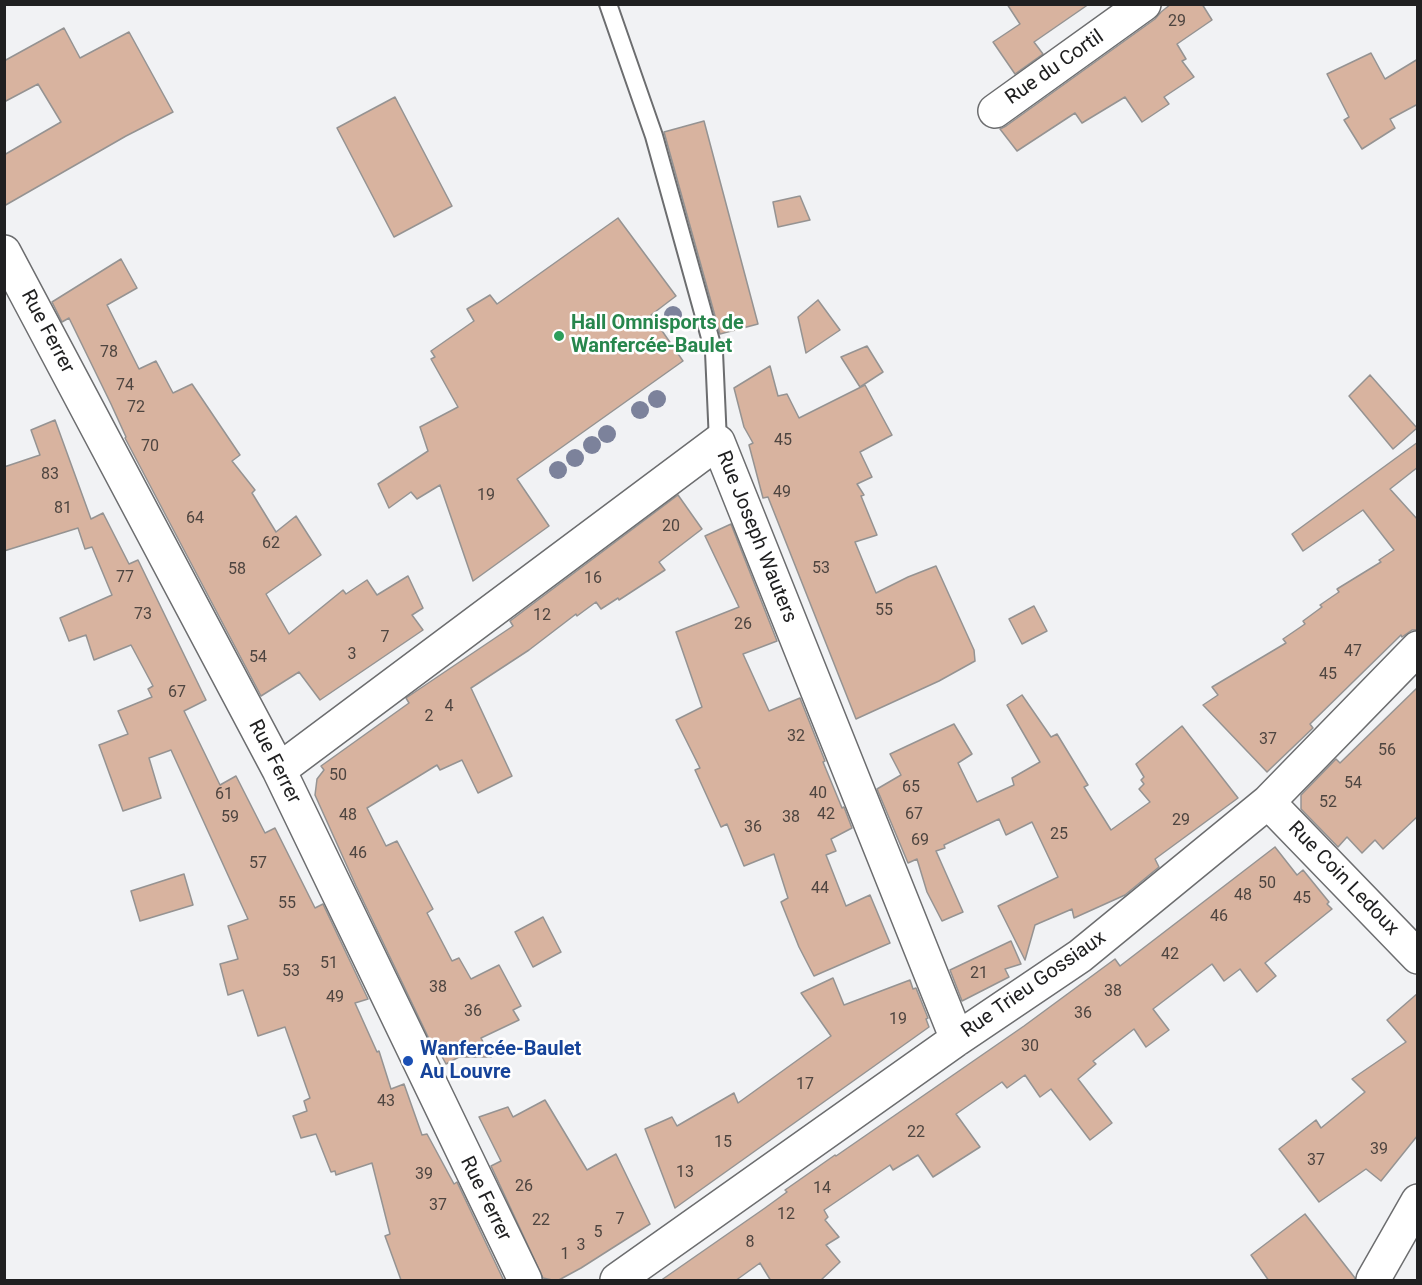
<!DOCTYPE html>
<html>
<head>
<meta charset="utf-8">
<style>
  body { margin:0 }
  #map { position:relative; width:1422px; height:1285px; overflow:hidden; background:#f1f2f4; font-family:Roboto,sans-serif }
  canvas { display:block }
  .frame { position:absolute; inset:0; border:6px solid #202021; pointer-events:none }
</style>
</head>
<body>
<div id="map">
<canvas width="1422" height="1285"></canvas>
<div class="frame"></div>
</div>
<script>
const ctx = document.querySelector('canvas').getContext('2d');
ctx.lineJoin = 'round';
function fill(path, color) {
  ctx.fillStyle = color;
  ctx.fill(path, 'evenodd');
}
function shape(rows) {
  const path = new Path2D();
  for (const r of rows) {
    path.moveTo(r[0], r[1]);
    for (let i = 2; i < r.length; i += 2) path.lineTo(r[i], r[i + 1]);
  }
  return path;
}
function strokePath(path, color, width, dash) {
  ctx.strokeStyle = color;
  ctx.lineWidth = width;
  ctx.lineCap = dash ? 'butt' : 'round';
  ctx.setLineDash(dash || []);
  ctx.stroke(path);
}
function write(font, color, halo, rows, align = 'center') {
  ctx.font = font + ' Roboto,sans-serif';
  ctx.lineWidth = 5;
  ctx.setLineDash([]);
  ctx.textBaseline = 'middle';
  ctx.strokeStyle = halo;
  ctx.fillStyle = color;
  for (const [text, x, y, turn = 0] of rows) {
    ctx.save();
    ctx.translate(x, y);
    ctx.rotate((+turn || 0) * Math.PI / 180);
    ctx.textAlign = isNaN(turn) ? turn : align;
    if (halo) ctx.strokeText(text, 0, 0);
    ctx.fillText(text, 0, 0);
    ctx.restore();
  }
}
const building = shape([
  [1007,4,1089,4,1034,42,1043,54,1015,74,993,42,1020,24,1007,4],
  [1171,4,1202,4,1212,20,1177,44,1186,59,1182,61,1194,77,1164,97,1169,104,1142,122,1125,97,1082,123,1075,113,1017,151,1000,129,1006,126,1155,19,1161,12,1171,4],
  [64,28,80,58,129,32,173,112,126,136,4,206,4,155,61,122,38,84,4,102,4,61,64,28],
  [1371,53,1385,79,1418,59,1418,104,1390,119,1395,128,1362,149,1344,120,1349,117,1327,74,1371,53],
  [395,97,452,206,394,237,337,128,395,97],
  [704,121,758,324,720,334,664,132,704,121],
  [800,196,810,220,778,227,773,202,800,196],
  [618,218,676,296,651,315,683,361,517,479,549,526,473,581,440,485,417,499,411,492,389,508,378,484,428,451,420,427,458,407,431,359,435,357,431,351,474,321,467,309,490,295,497,304,618,218],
  [121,259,137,288,107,305,139,369,156,361,173,393,192,384,240,455,232,461,255,490,252,493,276,532,296,516,321,555,266,594,289,634,343,590,346,594,367,580,377,595,408,576,423,608,412,615,423,630,320,700,299,672,261,696,125,438,126,437,111,404,69,318,62,322,52,302,121,259],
  [818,300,840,330,806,353,798,317,818,300],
  [867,346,883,372,860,387,841,357,867,346],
  [770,366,778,396,787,394,799,418,865,385,892,435,860,452,872,477,857,484,864,495,861,496,877,535,855,542,876,593,908,577,936,566,974,650,975,661,939,681,856,719,768,497,763,498,749,445,753,443,744,427,734,388,770,366],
  [1370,375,1417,428,1393,449,1349,396,1370,375],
  [55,420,91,519,103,513,129,564,138,560,206,700,184,711,220,785,236,776,265,833,275,828,315,908,323,904,368,999,355,1003,377,1052,379,1051,391,1089,404,1084,422,1135,427,1134,454,1184,457,1182,504,1281,401,1280,385,1236,390,1234,372,1163,336,1175,335,1171,331,1172,316,1134,301,1138,293,1116,307,1111,304,1101,310,1098,285,1027,258,1036,243,990,228,995,220,964,238,959,228,926,248,919,171,750,149,758,161,798,123,811,99,745,128,734,118,711,152,697,148,689,153,686,131,645,94,660,86,635,69,641,60,618,112,595,92,547,85,549,78,528,4,551,4,467,40,455,31,430,55,420],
  [1418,442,1418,467,1390,489,1418,520,1418,630,1412,630,1402,637,1401,635,1310,724,1313,728,1267,772,1203,705,1218,695,1212,687,1286,643,1283,639,1305,624,1303,621,1322,607,1320,605,1339,592,1337,589,1381,562,1379,560,1394,550,1363,510,1303,551,1292,534,1418,442],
  [678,495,702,529,659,562,665,570,619,600,618,598,601,609,596,602,577,616,576,614,529,650,471,688,512,776,478,793,462,760,440,770,437,765,367,808,386,846,397,841,433,909,427,913,452,961,459,958,471,979,499,965,521,1006,513,1010,519,1020,481,1038,491,1057,459,1057,446,1064,434,1042,431,1043,356,886,315,795,317,779,324,770,321,766,409,703,406,698,513,626,510,621,678,495],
  [731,524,777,641,743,654,769,711,800,698,825,761,823,762,842,808,844,807,852,828,831,839,836,851,826,855,846,906,870,895,890,943,814,976,799,947,781,902,788,898,774,854,744,866,727,824,721,827,695,770,700,768,676,720,702,707,676,632,739,607,705,536,731,524],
  [1034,606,1047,631,1022,644,1009,619,1034,606],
  [1418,687,1418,816,1383,849,1375,840,1362,853,1347,837,1338,847,1301,809,1301,795,1336,759,1340,763,1418,687],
  [1022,695,1051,737,1057,734,1088,785,1084,787,1111,830,1150,802,1139,789,1144,784,1141,780,1144,777,1136,764,1182,726,1238,798,1155,859,1159,867,1125,895,1074,918,1072,909,1035,925,1025,960,998,906,1058,877,1032,822,1006,835,999,819,944,845,945,848,936,851,963,912,942,921,927,892,917,859,908,863,877,789,901,775,890,754,954,724,972,754,958,763,977,802,1014,785,1012,778,1040,762,1007,705,1022,695],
  [1275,847,1297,875,1303,870,1329,902,1327,904,1332,909,1265,963,1276,976,1257,992,1240,969,1224,981,1212,964,1153,1009,1169,1030,1146,1047,1134,1029,1093,1061,1096,1064,1078,1079,1112,1123,1090,1140,1051,1089,1040,1097,1025,1075,1007,1088,1002,1082,956,1114,980,1147,933,1177,918,1155,893,1170,890,1165,824,1210,828,1217,825,1220,839,1237,826,1245,840,1262,820,1281,771,1281,760,1263,735,1281,660,1281,765,1208,787,1192,785,1190,835,1155,836,1156,1024,1026,1115,959,1120,966,1275,847],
  [184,874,193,905,140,921,131,891,184,874],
  [543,917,561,952,533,967,515,932,543,917],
  [1011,941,1021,964,1005,969,1009,977,962,1001,950,970,1011,941],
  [833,978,844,1005,910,980,913,989,916,988,928,1018,926,1019,929,1027,675,1208,645,1129,672,1117,677,1126,734,1093,738,1103,831,1036,801,993,833,978],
  [1418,993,1418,1135,1381,1181,1366,1169,1319,1202,1279,1149,1316,1120,1321,1128,1365,1092,1352,1079,1406,1042,1387,1020,1418,993],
  [545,1100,587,1170,616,1154,650,1224,581,1268,557,1281,543,1278,491,1166,501,1161,479,1117,508,1107,513,1117,545,1100],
  [1305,1214,1355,1278,1354,1281,1269,1281,1251,1255,1305,1214]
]);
fill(building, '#d8b39f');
strokePath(building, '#959392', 1.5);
const service = shape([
  [608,4,654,136,714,352,718,442]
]);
const minor = shape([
  [995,111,1144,4],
  [4,252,279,770,525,1280],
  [279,770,718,442,957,1039],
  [1268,802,1418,957],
  [617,1280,957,1039,1080,956,1268,802,1418,648],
  [1373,1280,1418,1201]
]);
strokePath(service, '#6c6d6f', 20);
strokePath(minor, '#6c6d6f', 36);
strokePath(service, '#fff', 16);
strokePath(minor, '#fff', 33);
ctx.fillStyle = '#7c829b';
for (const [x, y] of [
  [673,315],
  [657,399],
  [640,410],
  [607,434],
  [592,445],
  [575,458],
  [558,470]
]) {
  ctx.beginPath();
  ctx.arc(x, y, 9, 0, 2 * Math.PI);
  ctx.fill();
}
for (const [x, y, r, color] of [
  [559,336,6,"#2e9e5b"],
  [408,1061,6,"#1a4fb4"]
]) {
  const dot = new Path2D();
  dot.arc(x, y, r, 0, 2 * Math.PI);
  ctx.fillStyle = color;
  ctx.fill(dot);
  strokePath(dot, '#fff', 2);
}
write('16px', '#4e4540', null, [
  ["29",1177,22],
  ["78",109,353],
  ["74",125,386],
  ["72",136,408],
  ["45",783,441],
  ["70",150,447],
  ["83",50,475],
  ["49",782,493],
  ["19",486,496],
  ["81",63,509],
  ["64",195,519],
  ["20",671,527],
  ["62",271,544],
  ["53",821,569],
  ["58",237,570],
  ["77",125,578],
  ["16",593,579],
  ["55",884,611],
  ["73",143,615],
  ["12",542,616],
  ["26",743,625],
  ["7",385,638],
  ["47",1353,652],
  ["3",352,655],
  ["54",258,658],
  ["45",1328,675],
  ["67",177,693],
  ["4",449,707],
  ["2",429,717],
  ["32",796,737],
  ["37",1268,740],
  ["56",1387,751],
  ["50",338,776],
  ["54",1353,784],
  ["65",911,788],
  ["40",818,794],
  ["61",224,795],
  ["52",1328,803],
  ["42",826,815],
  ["67",914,815],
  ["48",348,816],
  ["59",230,818],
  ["38",791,818],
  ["29",1181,821],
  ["36",753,828],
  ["25",1059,835],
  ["69",920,841],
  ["46",358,854],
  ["57",258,864],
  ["50",1267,884],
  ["44",820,889],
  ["48",1243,896],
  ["45",1302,899],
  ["55",287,904],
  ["46",1219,917],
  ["42",1170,955],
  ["51",329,964],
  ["53",291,972],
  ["21",979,974],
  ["38",438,988],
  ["38",1113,992],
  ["49",335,998],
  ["36",473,1012],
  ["36",1083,1014],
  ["19",898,1020],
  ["30",1030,1047],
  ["17",805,1085],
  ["43",386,1102],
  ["22",916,1133],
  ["15",723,1143],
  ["39",1379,1150],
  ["37",1316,1161],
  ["13",685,1173],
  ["39",424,1175],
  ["26",524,1187],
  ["14",822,1189],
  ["37",438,1206],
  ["12",786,1215],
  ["7",620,1220],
  ["22",541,1221],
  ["5",598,1233],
  ["8",750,1243],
  ["3",581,1246],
  ["1",565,1255]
]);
write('20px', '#202021', '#fff', [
  ["Rue du Cortil",1055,68,-35],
  ["Rue Ferrer",47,332,62],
  ["Rue Joseph Wauters",756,537,68],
  ["Rue Ferrer",274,762,63],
  ["Rue Coin Ledoux",1343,879,46],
  ["Rue Trieu Gossiaux",1034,985,-35],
  ["Rue Ferrer",485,1199,64]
]);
write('bold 20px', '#27864d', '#fff', [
  ["Hall Omnisports de",571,324],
  ["Wanfercée-Baulet",571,347]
], 'left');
write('bold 20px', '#164399', '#fff', [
  ["Wanfercée-Baulet",420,1050],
  ["Au Louvre",420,1073]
], 'left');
</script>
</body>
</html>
